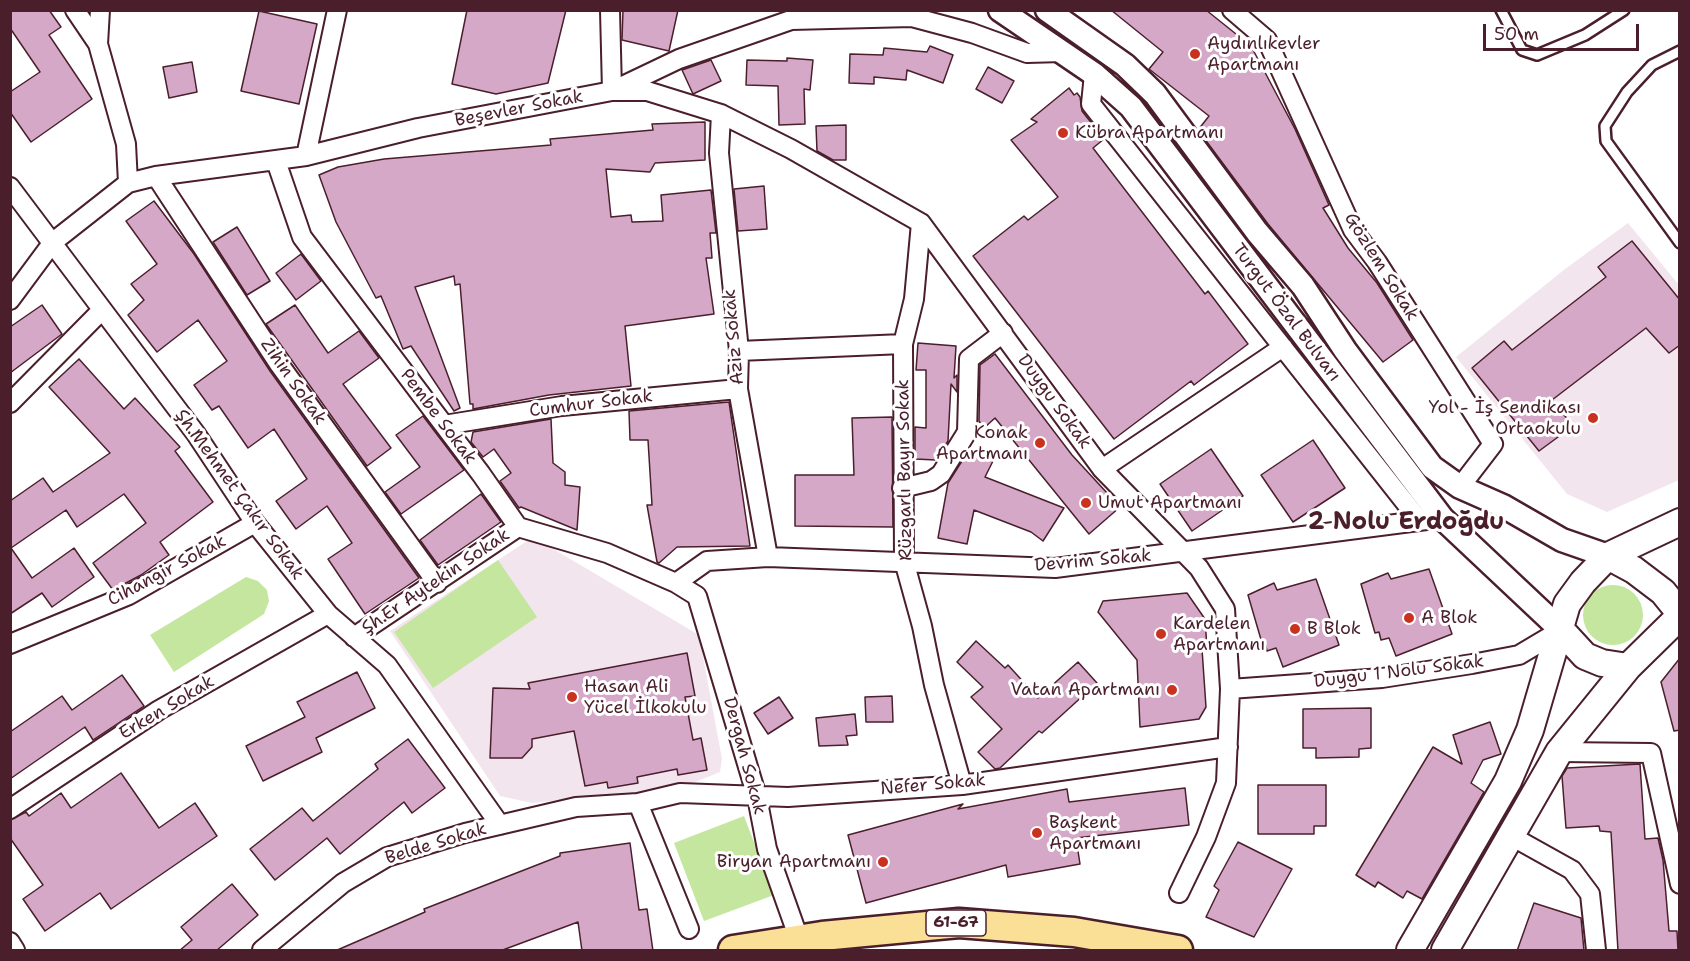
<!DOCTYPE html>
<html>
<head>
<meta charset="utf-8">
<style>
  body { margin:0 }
  #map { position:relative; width:1690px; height:961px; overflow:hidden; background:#fff; font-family:"Shantell Sans",sans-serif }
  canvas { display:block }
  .frame { position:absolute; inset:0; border:12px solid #4a1f2b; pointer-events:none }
  .scale { position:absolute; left:1483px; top:24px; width:156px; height:27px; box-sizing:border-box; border:3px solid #4a1f2b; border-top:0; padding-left:8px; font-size:18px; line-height:21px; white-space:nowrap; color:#4a1f2b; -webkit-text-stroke:4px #fff; paint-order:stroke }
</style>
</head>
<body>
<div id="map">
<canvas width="1690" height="961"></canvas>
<div class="frame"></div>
<div class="scale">50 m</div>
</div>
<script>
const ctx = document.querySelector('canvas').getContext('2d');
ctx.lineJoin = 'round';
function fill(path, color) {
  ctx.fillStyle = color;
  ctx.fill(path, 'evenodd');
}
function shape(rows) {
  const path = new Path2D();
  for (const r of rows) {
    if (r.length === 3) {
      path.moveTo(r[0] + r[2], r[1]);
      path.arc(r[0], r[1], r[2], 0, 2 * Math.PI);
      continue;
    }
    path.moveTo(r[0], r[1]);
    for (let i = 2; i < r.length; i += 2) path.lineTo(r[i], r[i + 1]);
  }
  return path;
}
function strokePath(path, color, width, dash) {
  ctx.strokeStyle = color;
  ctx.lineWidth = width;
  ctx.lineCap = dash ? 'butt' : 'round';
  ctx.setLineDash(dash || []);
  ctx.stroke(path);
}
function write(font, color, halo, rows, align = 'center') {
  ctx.font = font + ' "Shantell Sans",sans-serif';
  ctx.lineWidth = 6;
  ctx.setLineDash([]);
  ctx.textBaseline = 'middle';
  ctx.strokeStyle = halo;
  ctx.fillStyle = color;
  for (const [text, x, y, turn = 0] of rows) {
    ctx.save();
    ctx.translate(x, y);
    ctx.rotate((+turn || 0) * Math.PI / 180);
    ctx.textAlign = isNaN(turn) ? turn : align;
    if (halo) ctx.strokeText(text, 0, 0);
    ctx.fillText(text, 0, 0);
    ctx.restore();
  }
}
fill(shape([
  [1628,223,1679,285,1679,480,1607,512,1567,494,1456,357,1565,269],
  [533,537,699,635,722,759,720,772,693,783,634,793,532,803,500,796,390,631]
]), '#f3e5ee');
fill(shape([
  [498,560,537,617,433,688,394,632],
  [246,577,258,581,267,590,269,601,264,614,174,672,150,635],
  [1613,615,30],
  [744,816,774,895,704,921,674,843]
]), '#c4e69f');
const building = shape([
  [10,10,49,10,61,27,49,35,92,99,31,142,10,112,10,92,40,72,10,28,10,10],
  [467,10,566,10,548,83,496,94,452,84,467,10],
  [623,10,678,10,669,51,622,40,623,10],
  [1111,10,1206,10,1251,46,1295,129,1329,205,1323,208,1348,248,1377,283,1413,340,1383,362,1268,224,1198,130,1209,116,1149,69,1163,52,1111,10],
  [259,11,317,24,299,104,241,91,259,11],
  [930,46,953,55,943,83,907,70,906,80,874,77,874,84,849,83,850,54,883,55,884,48,927,52,930,46],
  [787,58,813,60,810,90,804,89,805,124,779,125,778,86,746,85,747,60,787,61,787,58],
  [711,60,721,81,693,94,682,70,711,60],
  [192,62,197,92,169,98,163,67,192,62],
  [988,67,1014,81,1002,103,976,89,988,67],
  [1069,88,1074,95,1077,93,1080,97,1082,111,1104,139,1093,148,1205,294,1208,291,1248,344,1194,385,1191,381,1114,439,973,256,1024,216,1028,220,1058,197,1011,140,1037,122,1031,119,1069,88],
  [705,122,705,160,655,163,650,172,606,169,611,217,631,215,632,222,663,221,661,195,711,190,716,233,710,233,712,258,706,258,714,314,625,326,631,386,549,395,473,409,473,404,470,404,460,284,455,285,454,276,415,287,460,408,454,411,411,346,403,349,381,296,376,298,336,222,319,175,338,167,384,159,551,145,550,139,653,130,652,124,705,122],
  [846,125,846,160,833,160,817,151,816,126,846,125],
  [764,186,767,229,738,231,734,189,764,186],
  [154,201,194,254,270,371,419,578,365,614,328,559,352,543,327,506,296,529,276,501,307,479,274,429,248,448,219,406,212,410,194,385,227,361,198,320,157,352,128,315,144,300,131,284,157,264,126,221,154,201],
  [237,227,270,281,247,295,213,242,237,227],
  [1632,241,1680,300,1680,345,1669,353,1646,328,1552,400,1573,426,1539,451,1472,368,1504,341,1512,350,1606,277,1598,267,1632,241],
  [301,254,321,281,296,300,276,273,301,254],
  [42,305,62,334,10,373,10,327,42,305],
  [295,305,328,353,359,331,379,358,343,384,391,448,367,466,266,324,295,305],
  [918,343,956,346,954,378,957,375,957,392,951,384,948,441,936,460,915,459,915,427,926,428,926,370,916,370,918,343],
  [995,354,1072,455,1120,507,1089,534,995,418,984,428,979,421,980,365,995,354],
  [79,359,124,409,135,398,180,447,175,451,213,502,160,542,169,555,141,575,113,590,93,563,146,523,124,494,77,527,66,510,11,548,32,578,74,548,94,577,52,607,42,593,10,614,10,501,43,478,53,492,110,453,49,387,79,359],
  [729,402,750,546,677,547,659,563,657,562,647,505,652,505,648,440,630,440,629,411,729,402],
  [423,416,464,470,401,514,385,492,420,467,396,435,423,416],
  [892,417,893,527,795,526,795,475,854,475,852,418,892,417],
  [551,419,553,463,565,472,565,485,580,487,577,530,521,507,519,508,500,481,511,473,494,449,483,457,471,442,473,432,551,419],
  [1313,440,1345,488,1293,522,1261,475,1313,440],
  [1211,449,1243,496,1192,531,1160,484,1211,449],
  [969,450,994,459,985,477,1064,508,1043,541,1031,532,974,510,967,544,938,538,948,483,969,450],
  [481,494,501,522,438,565,420,540,481,494],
  [1429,569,1452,634,1396,656,1389,638,1381,640,1379,632,1375,633,1361,584,1388,573,1391,579,1429,569],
  [1316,579,1339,645,1283,667,1276,648,1267,651,1265,642,1262,643,1248,595,1274,583,1277,590,1316,579],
  [1187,593,1205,619,1207,648,1202,649,1206,707,1199,719,1140,727,1137,660,1098,612,1103,601,1187,593],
  [976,641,1005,668,1008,665,1038,698,1078,662,1097,683,1042,733,1039,731,1000,768,995,769,978,752,1002,729,971,697,983,687,957,662,976,641],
  [687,653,695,696,685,697,693,740,701,738,707,770,678,775,677,769,637,777,638,783,608,788,607,782,585,786,574,731,532,739,532,747,522,758,490,758,493,688,530,689,528,683,687,653],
  [1680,658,1680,730,1674,731,1661,682,1680,658],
  [357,672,375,708,316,738,322,752,263,781,246,746,305,717,297,702,357,672],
  [122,675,144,706,93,740,85,727,10,779,10,732,62,696,72,710,122,675],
  [892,696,893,722,866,722,865,697,892,696],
  [779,697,793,718,768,734,754,713,779,697],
  [1371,708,1371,748,1359,749,1359,757,1316,758,1316,748,1303,748,1303,709,1371,708],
  [855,714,857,735,846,736,848,745,819,746,816,718,855,714],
  [1490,722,1501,754,1483,760,1471,783,1484,792,1422,899,1407,891,1403,898,1378,882,1375,887,1356,875,1433,747,1462,764,1453,735,1490,722],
  [408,739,445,788,412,813,404,802,340,854,327,838,275,880,250,849,302,808,313,821,378,769,375,764,408,739],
  [1640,764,1645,839,1658,838,1663,860,1669,931,1677,931,1678,951,1618,951,1611,832,1600,831,1599,826,1566,828,1562,776,1567,768,1640,764],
  [121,773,159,828,195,803,217,836,111,909,100,893,45,931,23,899,43,885,10,838,10,820,26,812,29,816,61,793,71,808,121,773],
  [1258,785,1326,785,1326,826,1314,826,1314,834,1258,834,1258,785],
  [1185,788,1189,825,1076,838,1080,864,1008,877,1006,865,866,903,848,835,963,804,958,809,1067,789,1069,802,1185,788],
  [1238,842,1292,869,1254,937,1206,917,1219,890,1214,886,1238,842],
  [630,843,639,910,647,909,653,951,582,951,578,922,500,951,335,951,425,912,424,909,560,856,560,853,630,843],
  [232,884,258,915,216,951,179,951,192,940,181,927,232,884],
  [1534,903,1581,918,1584,951,1517,951,1534,903]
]);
fill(building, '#d6a8c8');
strokePath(building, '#4a1f2b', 1.5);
const service = shape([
  [1501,10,1522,50,1537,55,1585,35,1624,10],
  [1680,51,1652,65,1627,92,1605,126,1606,141,1680,243]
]);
const minor = shape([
  [75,10,98,44,126,144,128,183],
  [610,10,612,91,647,91,721,114,791,149,921,223,1102,469,1199,568,1225,609,1230,689,1226,783,1206,837,1179,893],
  [1232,10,1267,40,1353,230,1377,262,1493,444,1460,487],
  [98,44,100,10],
  [1094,74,1091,104,1419,520],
  [721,114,719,153,739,351,738,389,768,557],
  [306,156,337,10],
  [276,161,302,237,481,474,518,527,607,553,676,583,697,596,757,797,767,849,799,939],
  [156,176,279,364,437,583],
  [10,187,196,434,255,523,328,614,387,665,500,825],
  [921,223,914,299,903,344,904,561,922,626,934,685,962,785],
  [10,300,53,242,128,183,156,176,306,156,418,128,612,91,679,59,791,20,912,17,972,33,1027,53,1063,52],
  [739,351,903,344],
  [10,403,102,310],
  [444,425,562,406,738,389],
  [1102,469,1283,347],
  [902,488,931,481,941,474,967,432,969,359,1003,333],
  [676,583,707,561,768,557,1055,568,1442,518],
  [354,637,518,527],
  [10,644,129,595,255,523],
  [1230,689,1382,678,1472,664,1519,655,1561,630],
  [1559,752,1651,753,1680,884],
  [638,803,689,929],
  [10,809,159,710,328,614],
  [1511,836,1572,870,1590,894,1596,950],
  [10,942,15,950],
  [262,950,343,883,387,857,465,833,576,807,638,803,680,793,788,797,962,785,1228,747]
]);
const tertiary = shape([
  [1000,10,1094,74,1131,107,1442,518,1561,630],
  [1047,10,1125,65,1155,94,1257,232,1303,286,1345,350,1432,467,1460,487,1503,506,1562,540,1608,556]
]);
const secondary = shape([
  [1608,556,1634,570,1663,592,1680,613],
  [1561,630,1585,656,1602,663,1628,667],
  [1410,950,1508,781,1530,730,1567,604,1583,582,1608,556,1680,522],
  [1445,950,1559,752,1628,667,1680,616]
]);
const primary = shape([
  [733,950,822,936,959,923,1074,932,1178,950]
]);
strokePath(service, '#4a1f2b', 14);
strokePath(minor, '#4a1f2b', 22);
strokePath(tertiary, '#4a1f2b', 27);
strokePath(secondary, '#4a1f2b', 30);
strokePath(primary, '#4a1f2b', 33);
strokePath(service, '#fff', 9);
strokePath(minor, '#fff', 18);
strokePath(tertiary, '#fff', 22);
strokePath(secondary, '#fff', 26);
strokePath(primary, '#fadf96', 28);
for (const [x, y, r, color] of [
  [1195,54,6,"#c8321e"],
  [1063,133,6,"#c8321e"],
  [1593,418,6,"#c8321e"],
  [1040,443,6,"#c8321e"],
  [1086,503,6,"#c8321e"],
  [1409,618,6,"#c8321e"],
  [1295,629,6,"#c8321e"],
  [1161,634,6,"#c8321e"],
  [1172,690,6,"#c8321e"],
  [572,697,6,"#c8321e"],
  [1037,833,6,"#c8321e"],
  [883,862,6,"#c8321e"]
]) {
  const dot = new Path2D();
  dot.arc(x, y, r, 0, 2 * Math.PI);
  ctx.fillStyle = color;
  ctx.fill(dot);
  strokePath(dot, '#fff', 2);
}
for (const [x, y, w] of [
  [956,923,60]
]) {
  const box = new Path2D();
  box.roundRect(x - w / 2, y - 13, w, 26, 4.5);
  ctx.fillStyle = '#fff';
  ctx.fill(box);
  strokePath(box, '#4a1f2b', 1.5);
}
write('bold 16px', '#4a1f2b', null, [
  ["61-67",956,923]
]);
write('18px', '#4a1f2b', '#fff', [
  ["Aydınlıkevler",1207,44],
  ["Apartmanı",1207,65],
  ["Kübra Apartmanı",1075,133],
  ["Yol - İş Sendikası",1581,408,"right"],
  ["Ortaokulu",1581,429,"right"],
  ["Konak",1028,433,"right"],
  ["Apartmanı",1028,454,"right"],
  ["Umut Apartmanı",1098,503],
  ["A Blok",1421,618],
  ["Kardelen",1173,624],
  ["Apartmanı",1173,645],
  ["B Blok",1307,629],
  ["Hasan Ali",584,687],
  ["Yücel İlkokulu",584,708],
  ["Vatan Apartmanı",1160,690,"right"],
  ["Başkent",1049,823],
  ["Apartmanı",1049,844],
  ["Biryan Apartmanı",871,862,"right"]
], 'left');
write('18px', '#4a1f2b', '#fff', [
  ["Beşevler Sokak",519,109,-11],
  ["Gözlem Sokak",1381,267,58],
  ["Turgut Özal Bulvarı",1286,313,53],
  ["Aziz Sokak",734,337,-95],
  ["Zihin Sokak",293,382,55],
  ["Duygu Sokak",1054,402,54],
  ["Cumhur Sokak",591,404,-7],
  ["Pembe Sokak",438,417,53],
  ["Rüzgarlı Bayır Sokak",905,470,-91],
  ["Şh.Mehmet Çakır Sokak",239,495,54],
  ["Devrim Sokak",1093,561,-5],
  ["Cihangir Sokak",167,571,-28],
  ["Şh.Er Aytekin Sokak",436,582,-34],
  ["Duygu 1 Nolu Sokak",1399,672,-7],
  ["Erken Sokak",167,708,-31],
  ["Dergah Sokak",744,756,75],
  ["Nefer Sokak",933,785,-5],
  ["Belde Sokak",436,844,-17]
]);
write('bold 24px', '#4a1f2b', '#fff', [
  ["2 Nolu Erdoğdu",1406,523]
]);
</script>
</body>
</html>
